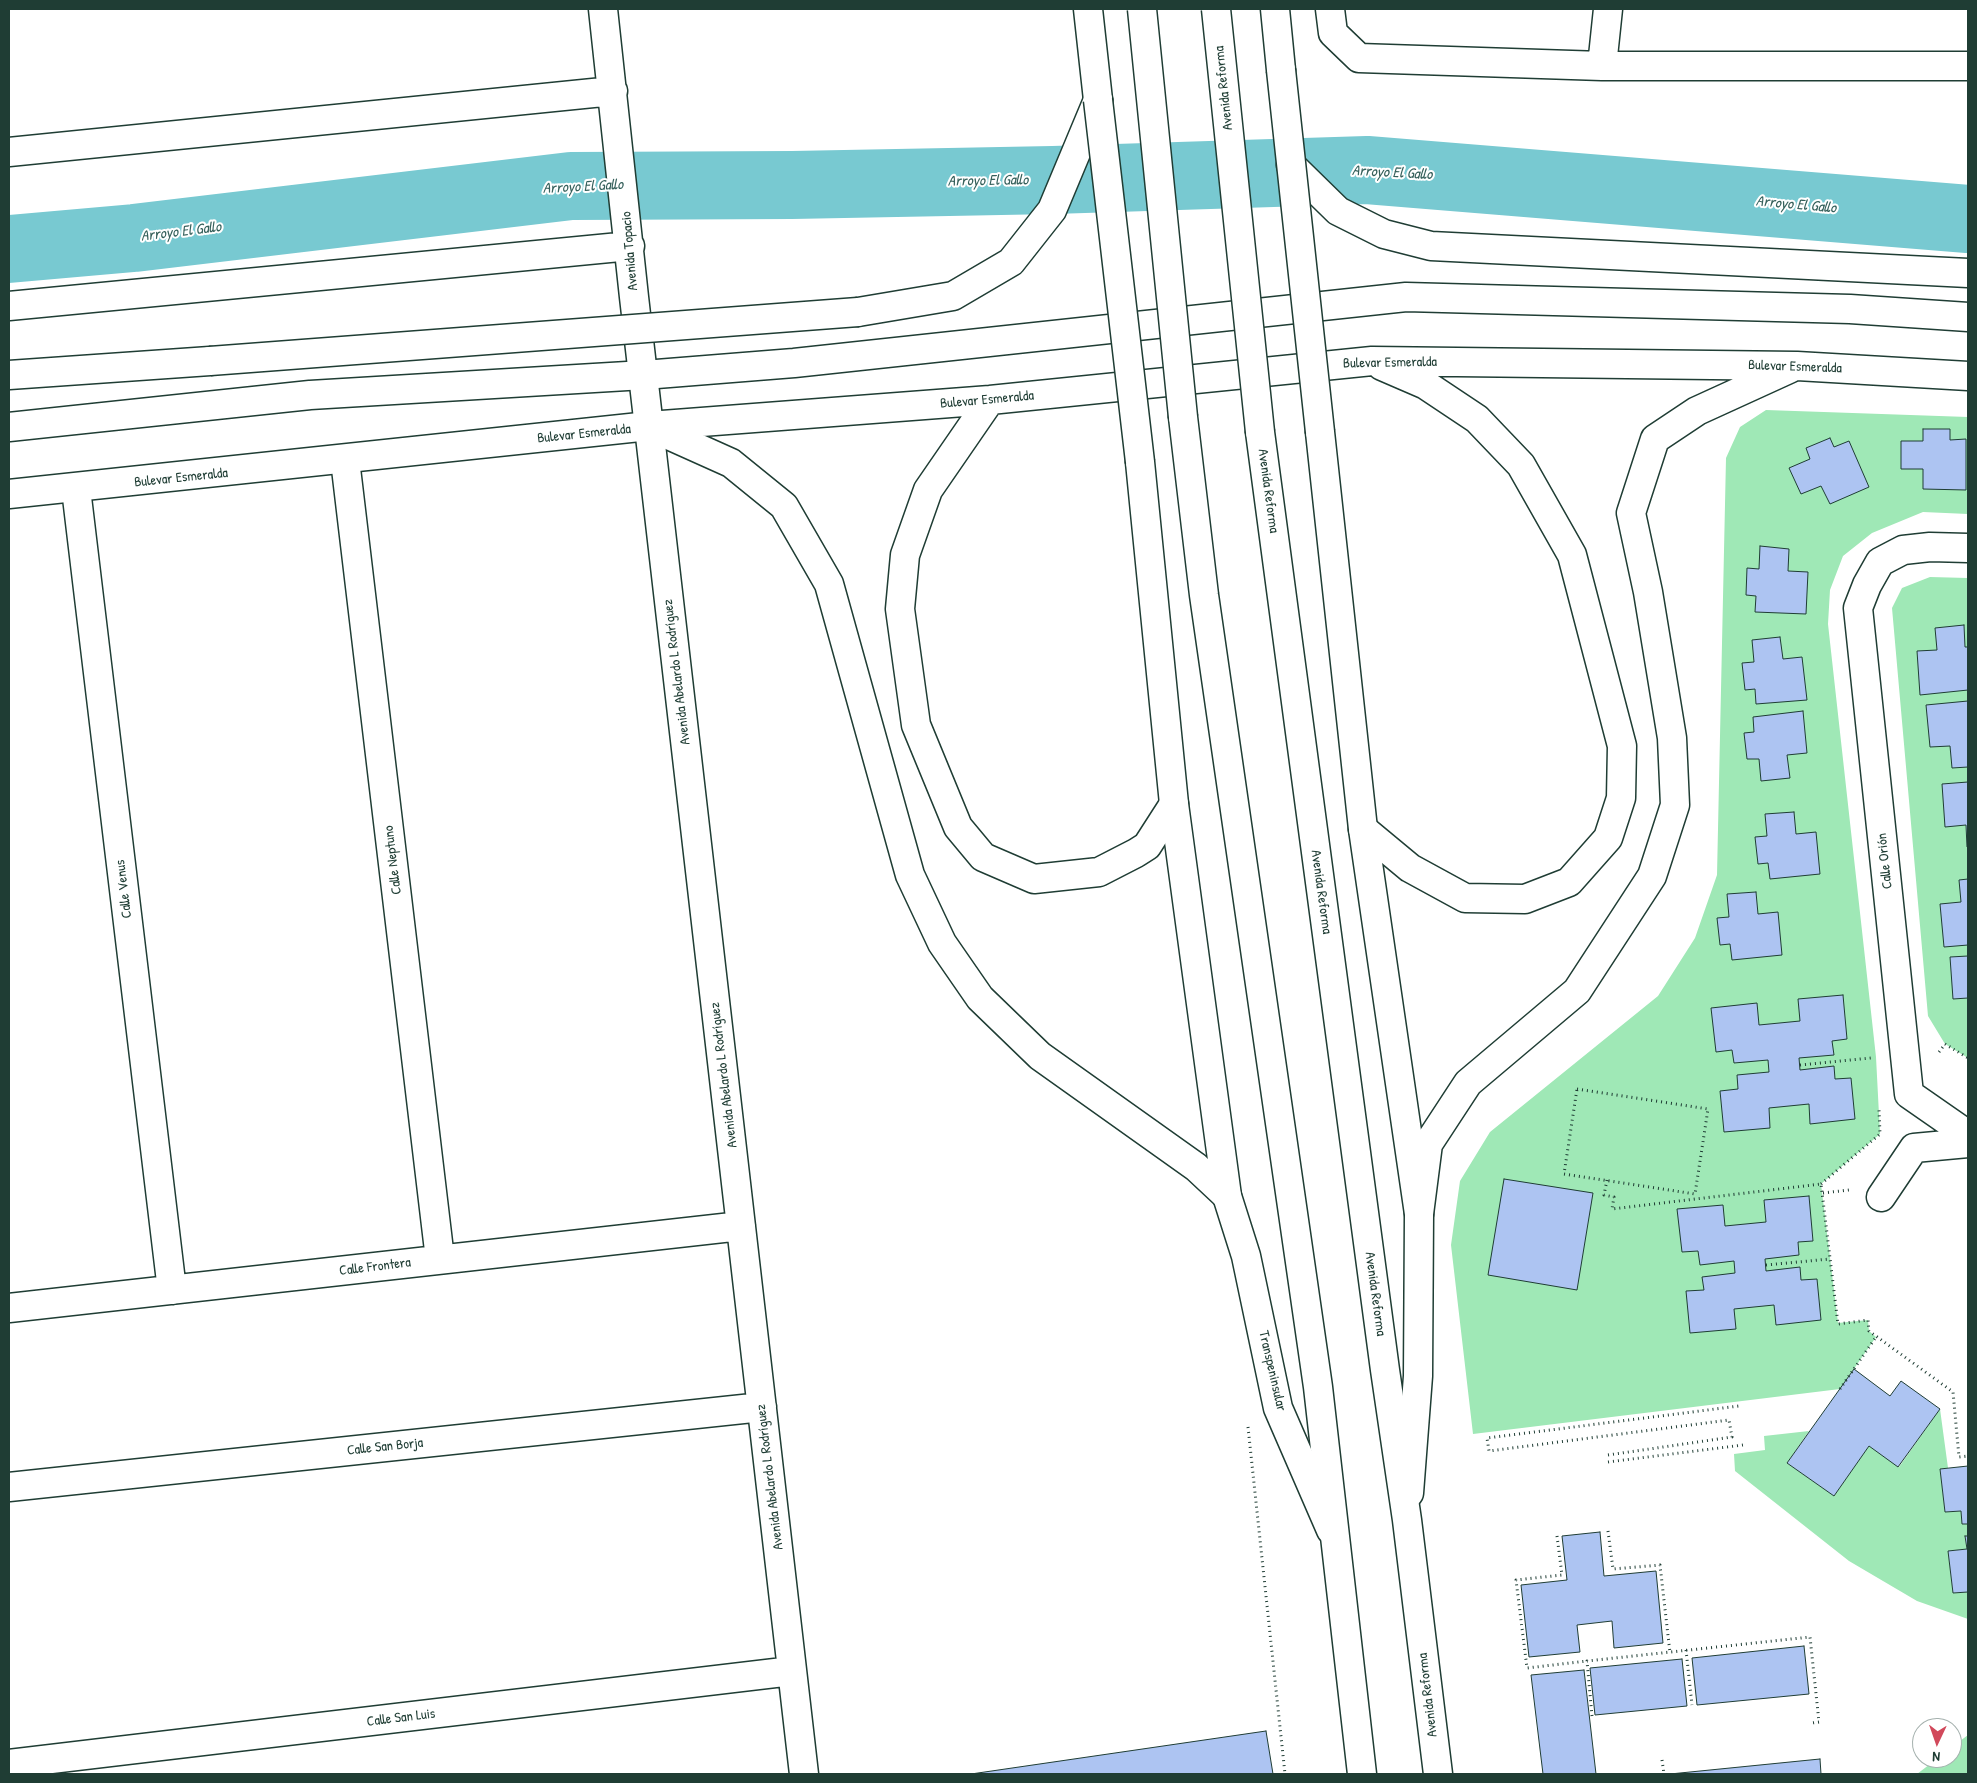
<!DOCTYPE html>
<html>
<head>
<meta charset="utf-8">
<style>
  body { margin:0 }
  #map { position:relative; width:1977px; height:1783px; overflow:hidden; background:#fff; font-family:"Patrick Hand",sans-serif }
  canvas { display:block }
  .frame { position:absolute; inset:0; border:10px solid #1f3d34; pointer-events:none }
  .north { position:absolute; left:1912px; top:1718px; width:50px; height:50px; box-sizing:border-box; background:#fff; border:1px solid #a5b1ae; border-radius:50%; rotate:183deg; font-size:14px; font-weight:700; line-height:20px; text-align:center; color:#1f3d34 }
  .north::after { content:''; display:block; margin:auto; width:18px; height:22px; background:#d1495b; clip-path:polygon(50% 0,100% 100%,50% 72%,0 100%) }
</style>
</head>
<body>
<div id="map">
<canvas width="1977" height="1783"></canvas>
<div class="frame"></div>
<div class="north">N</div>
</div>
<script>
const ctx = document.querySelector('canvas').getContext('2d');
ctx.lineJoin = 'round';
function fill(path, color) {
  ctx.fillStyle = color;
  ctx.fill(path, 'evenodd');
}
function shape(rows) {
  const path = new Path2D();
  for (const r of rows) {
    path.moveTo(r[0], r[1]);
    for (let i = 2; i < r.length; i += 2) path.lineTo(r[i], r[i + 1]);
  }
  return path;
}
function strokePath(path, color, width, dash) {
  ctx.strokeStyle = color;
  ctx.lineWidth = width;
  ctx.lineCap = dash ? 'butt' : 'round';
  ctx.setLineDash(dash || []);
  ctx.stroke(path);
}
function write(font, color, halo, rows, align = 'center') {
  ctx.font = font + ' "Patrick Hand",sans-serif';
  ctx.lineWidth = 4;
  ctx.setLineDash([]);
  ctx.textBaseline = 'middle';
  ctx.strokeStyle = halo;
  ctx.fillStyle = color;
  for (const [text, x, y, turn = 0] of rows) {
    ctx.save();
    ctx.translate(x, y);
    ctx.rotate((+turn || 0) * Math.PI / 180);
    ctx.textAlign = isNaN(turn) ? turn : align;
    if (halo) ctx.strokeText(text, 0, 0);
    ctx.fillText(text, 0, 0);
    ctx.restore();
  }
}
fill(shape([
  [1766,410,1968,417,1968,514,1923,512,1872,533,1843,556,1830,590,1828,624,1876,1057,1880,1134,1821,1184,1838,1323,1868,1320,1869,1331,1876,1337,1840,1389,1473,1434,1451,1245,1460,1181,1490,1132,1658,996,1695,938,1717,875,1726,458,1740,427],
  [1930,577,1968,578,1968,1058,1945,1044,1928,1016,1892,608,1902,588],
  [1940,1409,1948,1468,1940,1469,1945,1512,1961,1511,1962,1524,1968,1524,1968,1536,1965,1537,1967,1549,1948,1551,1953,1593,1968,1592,1968,1619,1917,1601,1849,1561,1735,1471,1734,1454,1765,1450,1764,1436,1809,1431,1787,1463,1834,1496,1869,1446,1899,1467],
  [1968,1735,1968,1774,1917,1774,1938,1758,1952,1758,1952,1747]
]), '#9fe8b6');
strokePath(shape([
  [9,249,134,238,571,186,792,185,1053,180,1367,170,1968,219]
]), '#78c9d1', 68);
const building = shape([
  [1923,429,1950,429,1950,440,1966,439,1966,490,1923,489,1923,469,1901,469,1901,441,1923,441,1923,429],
  [1830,438,1834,447,1849,441,1869,487,1830,504,1821,486,1801,494,1789,468,1810,459,1806,448,1830,438],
  [1760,546,1789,549,1788,571,1808,572,1806,614,1755,612,1756,596,1746,595,1747,568,1759,569,1760,546],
  [1964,625,1965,647,1968,647,1968,690,1920,695,1917,651,1937,650,1935,628,1964,625],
  [1780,637,1783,659,1802,657,1807,700,1756,704,1755,689,1745,690,1742,663,1754,662,1752,640,1780,637],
  [1968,701,1968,767,1952,768,1950,746,1930,747,1926,705,1968,701],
  [1803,711,1807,753,1787,755,1790,778,1761,781,1759,759,1747,759,1744,733,1754,732,1753,717,1803,711],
  [1968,782,1968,847,1967,847,1966,825,1945,827,1942,784,1968,782],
  [1794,812,1796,834,1816,832,1820,874,1770,879,1768,863,1758,864,1755,837,1767,836,1765,814,1794,812],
  [1968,879,1968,945,1944,947,1940,904,1961,902,1959,880,1968,879],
  [1756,892,1758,914,1778,912,1782,955,1732,960,1730,944,1720,945,1717,918,1729,917,1727,894,1756,892],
  [1968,956,1968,998,1953,999,1950,957,1968,956],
  [1843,995,1847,1039,1832,1041,1834,1055,1799,1058,1800,1070,1834,1066,1835,1079,1851,1078,1855,1119,1810,1124,1809,1104,1769,1108,1770,1128,1724,1132,1720,1091,1738,1089,1737,1075,1769,1072,1768,1060,1734,1063,1732,1050,1716,1052,1711,1008,1757,1003,1759,1025,1800,1021,1798,999,1843,995],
  [1504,1179,1593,1193,1577,1290,1488,1275,1504,1179],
  [1809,1196,1813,1241,1798,1242,1799,1255,1765,1259,1766,1271,1800,1267,1801,1280,1817,1279,1821,1320,1776,1325,1774,1305,1734,1309,1736,1329,1690,1333,1686,1291,1704,1290,1702,1277,1735,1273,1734,1261,1700,1265,1698,1251,1682,1252,1677,1209,1723,1205,1725,1226,1766,1222,1764,1200,1809,1196],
  [1854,1369,1890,1396,1901,1381,1940,1409,1898,1467,1869,1446,1834,1496,1787,1463,1854,1369],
  [1968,1466,1968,1524,1962,1524,1961,1511,1945,1512,1940,1469,1968,1466],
  [1600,1532,1604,1576,1656,1571,1663,1643,1614,1648,1612,1621,1577,1625,1580,1652,1529,1657,1521,1585,1567,1580,1562,1536,1600,1532],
  [1965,1536,1968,1536,1968,1592,1953,1593,1948,1551,1967,1549,1965,1536],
  [1804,1646,1809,1694,1697,1705,1692,1658,1804,1646],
  [1682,1659,1687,1706,1595,1715,1590,1668,1682,1659],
  [1584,1670,1596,1774,1543,1774,1531,1675,1584,1670],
  [1266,1731,1273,1774,971,1774,1266,1731],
  [1820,1759,1821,1774,1670,1774,1820,1759]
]);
fill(building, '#adc4f2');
strokePath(building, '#1f3d34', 1);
const minor = shape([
  [603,9,634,297,804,1774],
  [1088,9,1098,100],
  [1275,9,1281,70],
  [1330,9,1333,33,1359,58,1602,66],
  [1608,9,1602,66,1968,66],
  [9,152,613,91],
  [9,306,630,246],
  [1320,432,1363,829,1419,1214,1418,1376,1409,1493],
  [345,460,440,1259],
  [1140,462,1174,804,1227,1196,1246,1256,1278,1408,1331,1530],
  [76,489,172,1290],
  [1968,548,1930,547,1903,550,1880,562,1867,585,1858,608,1909,1094,1968,1135],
  [1881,1197,1914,1148,1968,1143],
  [9,1308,741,1226],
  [9,1487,762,1407],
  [9,1764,792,1671]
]);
const major = shape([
  [1183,417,1204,595,1318,1387,1362,1774],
  [9,427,310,395,644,375],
  [1260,432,1385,1370,1407,1520,1438,1774],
  [9,494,649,426]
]);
const highway = shape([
  [1291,165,1338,211,1384,234,1431,246,1968,273],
  [858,312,953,296,1011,262,1052,210,1098,100],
  [9,375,210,361],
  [644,375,794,363,1406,297,1850,309,1968,317],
  [990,400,928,490,905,555,900,609,916,725,958,827,983,857,1034,879,1099,872,1136,853,1147,846,1174,804],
  [649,426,990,400,1372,361,1797,366,1968,376],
  [653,428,731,463,784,506,829,584,910,875,942,943,980,998,1040,1056,1196,1167,1227,1196],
  [1363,829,1410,868,1465,898,1525,899,1569,882,1608,838,1621,798,1622,746,1572,555,1521,465,1477,419,1426,385,1382,366],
  [1419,1214,1428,1144,1468,1083,1577,991,1652,876,1675,805,1672,738,1648,592,1631,513,1655,439,1697,411,1789,369]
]);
strokePath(minor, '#1f3d34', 31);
strokePath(major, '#1f3d34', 31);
strokePath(highway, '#1f3d34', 31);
strokePath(shape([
  [1939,1052,1945,1044,1968,1058],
  [1800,1065,1871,1058],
  [1577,1089,1708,1109,1695,1194,1564,1174,1577,1089],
  [1607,1180,1604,1195,1614,1197,1612,1209,1821,1184,1838,1324,1868,1320,1869,1331,1953,1392,1959,1457,1968,1456],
  [1821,1184,1880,1134,1879,1110],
  [1823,1193,1849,1190],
  [1766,1265,1830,1259],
  [1840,1389,1876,1337],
  [1248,1427,1285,1774],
  [1608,1455,1732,1437,1729,1420,1489,1451,1487,1438,1739,1406],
  [1608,1462,1743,1445],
  [1608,1531,1613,1569,1660,1565,1670,1653],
  [1557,1536,1562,1575,1516,1580,1527,1668,1587,1661],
  [1686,1650,1692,1705],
  [1592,1716,1587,1661,1810,1637,1819,1722,1812,1723],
  [1662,1760,1664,1774]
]), '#1f3d34', 3, [1, 4]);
strokePath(minor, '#fff', 28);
strokePath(major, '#fff', 28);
strokePath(highway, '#fff', 28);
const minorBridge = shape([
  [1281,70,1320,432],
  [1098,100,1140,462]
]);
const majorBridge = shape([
  [1142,9,1183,417],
  [1216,9,1260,432]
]);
const highwayBridge = shape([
  [210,361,858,312]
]);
strokePath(minorBridge, '#1f3d34', 31, []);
strokePath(majorBridge, '#1f3d34', 31, []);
strokePath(highwayBridge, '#1f3d34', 31, []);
strokePath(minorBridge, '#fff', 28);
strokePath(majorBridge, '#fff', 28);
strokePath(highwayBridge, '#fff', 28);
write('14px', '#1f3d34', '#fff', [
  ["Avenida Reforma",1224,88,-96],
  ["Avenida Topacio",630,251,-95],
  ["Bulevar Esmeralda",1390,363,-1],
  ["Bulevar Esmeralda",1795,367,2],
  ["Bulevar Esmeralda",987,400,-5],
  ["Bulevar Esmeralda",584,434,-6],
  ["Bulevar Esmeralda",181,478,-6],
  ["Avenida Reforma",1268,491,82],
  ["Avenida Abelardo L Rodríguez",677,672,-97],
  ["Calle Neptuno",393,860,-97],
  ["Calle Orión",1885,861,-96],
  ["Calle Venus",124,889,-97],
  ["Avenida Reforma",1321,892,82],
  ["Avenida Abelardo L Rodríguez",724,1075,-97],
  ["Calle Frontera",375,1267,-7],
  ["Avenida Reforma",1375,1294,82],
  ["Transpeninsular",1272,1371,77],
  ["Calle San Borja",385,1447,-6],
  ["Avenida Abelardo L Rodríguez",770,1477,-97],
  ["Avenida Reforma",1428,1695,-97],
  ["Calle San Luis",401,1718,-7]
]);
write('italic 15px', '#35605b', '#fff', [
  ["Arroyo El Gallo",1392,173,3],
  ["Arroyo El Gallo",988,181,-1],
  ["Arroyo El Gallo",583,187,-3],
  ["Arroyo El Gallo",1796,205,5],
  ["Arroyo El Gallo",181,232,-7]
]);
</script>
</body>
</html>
